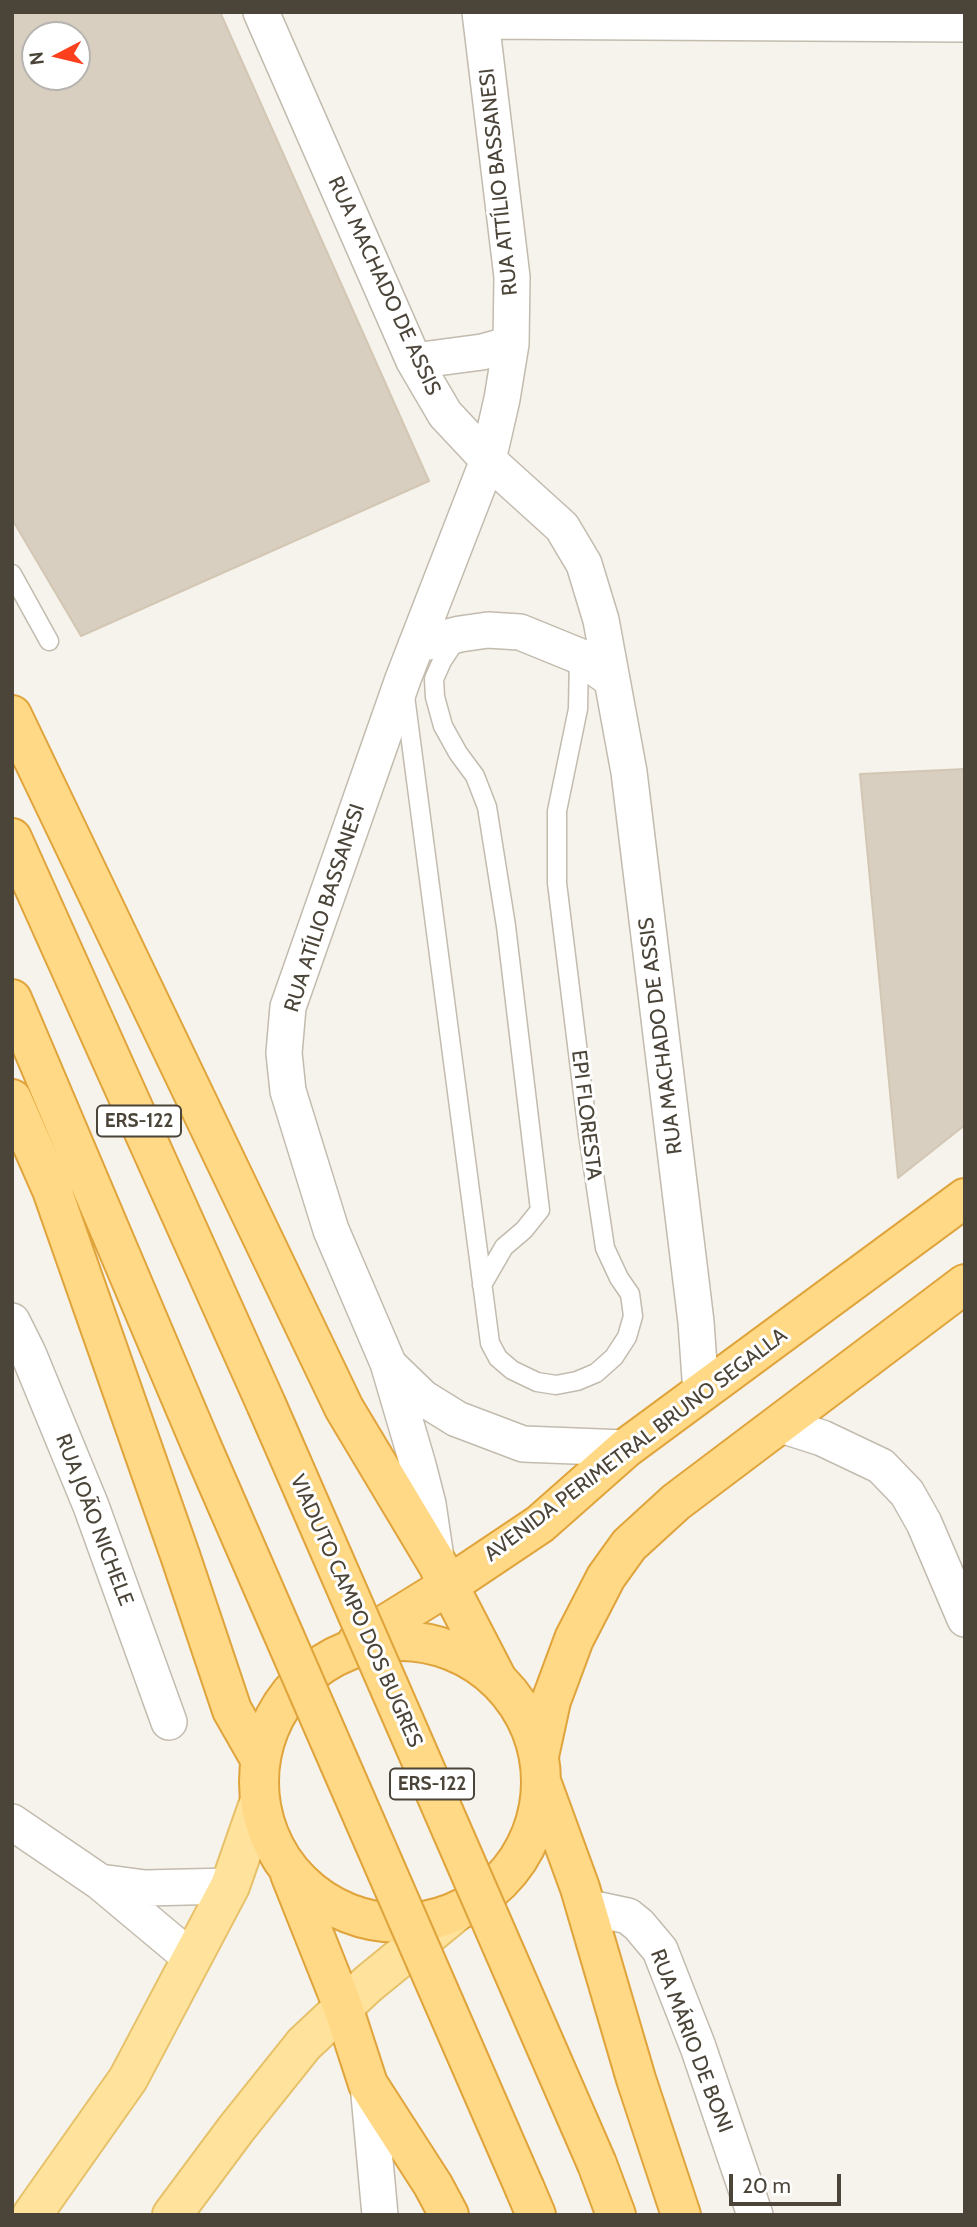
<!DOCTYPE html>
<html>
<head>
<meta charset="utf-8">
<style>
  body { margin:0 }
  #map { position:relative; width:977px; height:2227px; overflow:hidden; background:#f6f3ec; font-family:Cabin,sans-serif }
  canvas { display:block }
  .frame { position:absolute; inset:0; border:14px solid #4b4439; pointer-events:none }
  .north { position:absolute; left:21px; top:21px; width:70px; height:70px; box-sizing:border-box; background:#fff; border:2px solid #b7b4b0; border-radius:50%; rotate:263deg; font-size:19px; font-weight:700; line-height:28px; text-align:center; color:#4b4439 }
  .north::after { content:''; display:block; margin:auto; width:24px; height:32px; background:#fc3f1d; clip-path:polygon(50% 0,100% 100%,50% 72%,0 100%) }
  .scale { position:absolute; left:729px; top:2174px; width:112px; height:32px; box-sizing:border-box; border:4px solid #4b4439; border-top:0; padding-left:9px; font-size:21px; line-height:24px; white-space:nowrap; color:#4b4439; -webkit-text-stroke:5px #fff; paint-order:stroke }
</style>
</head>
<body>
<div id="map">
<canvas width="977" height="2227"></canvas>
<div class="frame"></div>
<div class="north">N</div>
<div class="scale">20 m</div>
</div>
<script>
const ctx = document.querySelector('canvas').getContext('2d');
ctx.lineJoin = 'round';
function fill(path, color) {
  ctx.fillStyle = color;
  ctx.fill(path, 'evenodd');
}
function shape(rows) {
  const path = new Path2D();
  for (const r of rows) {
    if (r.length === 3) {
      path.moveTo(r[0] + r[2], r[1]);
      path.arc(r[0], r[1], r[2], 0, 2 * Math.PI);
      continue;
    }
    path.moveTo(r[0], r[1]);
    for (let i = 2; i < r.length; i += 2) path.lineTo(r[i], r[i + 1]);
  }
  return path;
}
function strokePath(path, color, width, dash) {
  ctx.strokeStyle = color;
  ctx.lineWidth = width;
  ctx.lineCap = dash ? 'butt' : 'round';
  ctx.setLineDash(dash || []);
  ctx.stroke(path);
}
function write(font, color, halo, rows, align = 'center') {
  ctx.font = font + ' Cabin,sans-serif';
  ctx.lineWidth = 6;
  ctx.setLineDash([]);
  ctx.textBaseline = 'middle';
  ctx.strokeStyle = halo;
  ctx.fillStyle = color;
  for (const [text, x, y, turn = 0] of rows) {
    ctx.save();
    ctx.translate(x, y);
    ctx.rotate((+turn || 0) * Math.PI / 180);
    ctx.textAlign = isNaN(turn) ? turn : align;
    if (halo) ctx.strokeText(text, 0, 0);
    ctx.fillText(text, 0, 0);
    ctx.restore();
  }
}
const building = shape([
  [12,12,220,12,429,481,81,636,12,519,12,12],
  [35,35,77,35,77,77,35,77,35,35],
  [965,769,965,1125,898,1178,860,774,965,769]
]);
fill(building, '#d8cfc1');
strokePath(building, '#d3c7b4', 2);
const service = shape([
  [12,574,49,641],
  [457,638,442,661,434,679,435,697,443,726,458,753,475,776,487,807,506,926,540,1210,524,1230,504,1247,482,1285],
  [405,696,490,1343,498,1358,512,1370,537,1382,556,1385,577,1381,596,1373,614,1357,627,1337,633,1316,630,1294,619,1278,605,1248,588,1134,557,883,557,811,578,709,579,656]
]);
const minor = shape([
  [261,12,414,361,445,414,488,460,562,527,584,564,601,620,629,772,696,1322,701,1393],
  [481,21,965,24],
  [414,361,482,352,511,344],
  [416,645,460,634,488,630,520,632,579,656,612,680],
  [12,1321,28,1353,91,1506,169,1722],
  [390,1366,423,1398,457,1419,523,1444,626,1448],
  [778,1424,822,1438,881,1466,907,1493,924,1523,965,1619],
  [436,1558,428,1504,418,1465,388,1363,331,1230,288,1091,284,1053,288,1007,403,679,488,460,502,399,511,344,512,277,480,12],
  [12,1822,100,1882,192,1959],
  [100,1882,145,1888,230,1886],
  [586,1907,628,1916,639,1925,660,1950,698,2047,755,2215],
  [368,2084,380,2215]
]);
const primary = shape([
  [32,2215,128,2079,230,1886,259,1803],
  [172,2215,236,2129,304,2044,368,1984,456,1912]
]);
const trunk = shape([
  [12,715,344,1408,438,1565,497,1679],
  [12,838,266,1404],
  [12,999,201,1445],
  [12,1099,52,1190,181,1558,232,1710,260,1759],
  [400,1782,141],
  [357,1642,449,1585,540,1524,626,1448,965,1198],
  [539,1756,551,1701,574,1639,606,1577,629,1545,676,1502,965,1284],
  [542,1784,580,1888,636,2079,681,2215],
  [290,1874,343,2007,368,2084,433,2185,449,2215],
  [597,2164,616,2215],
  [525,2189,536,2215]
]);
strokePath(service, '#c2bbae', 21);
strokePath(minor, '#c2bbae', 38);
strokePath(primary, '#e6c16a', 42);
strokePath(trunk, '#e0a43c', 42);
strokePath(service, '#fff', 18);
strokePath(minor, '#fff', 35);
strokePath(primary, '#ffe39c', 38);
strokePath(trunk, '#ffd985', 38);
const trunkBridge = shape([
  [266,1404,597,2164],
  [201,1445,525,2189]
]);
strokePath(trunkBridge, '#e0a43c', 42, []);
strokePath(trunkBridge, '#ffd985', 38);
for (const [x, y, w] of [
  [139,1121,84],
  [432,1784,84]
]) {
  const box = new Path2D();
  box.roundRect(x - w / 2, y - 15.5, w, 31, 5);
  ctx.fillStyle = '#fff';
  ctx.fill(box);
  strokePath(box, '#4b4439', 2);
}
write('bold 19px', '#4b4439', null, [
  ["ERS-122",139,1121],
  ["ERS-122",432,1784]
]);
write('21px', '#4b4439', '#fff', [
  ["RUA ATTÍLIO BASSANESI",499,182,-96],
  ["RUA MACHADO DE ASSIS",384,286,65],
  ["RUA ATÍLIO BASSANESI",325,908,-72],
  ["RUA MACHADO DE ASSIS",661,1036,-97],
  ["EPI FLORESTA",586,1115,83],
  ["AVENIDA PERIMETRAL BRUNO SEGALLA",636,1445,-37],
  ["RUA JOÃO NICHELE",94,1520,69],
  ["VIADUTO CAMPO DOS BUGRES",356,1611,66],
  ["RUA MÁRIO DE BONI",691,2041,69]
]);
</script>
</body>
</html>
